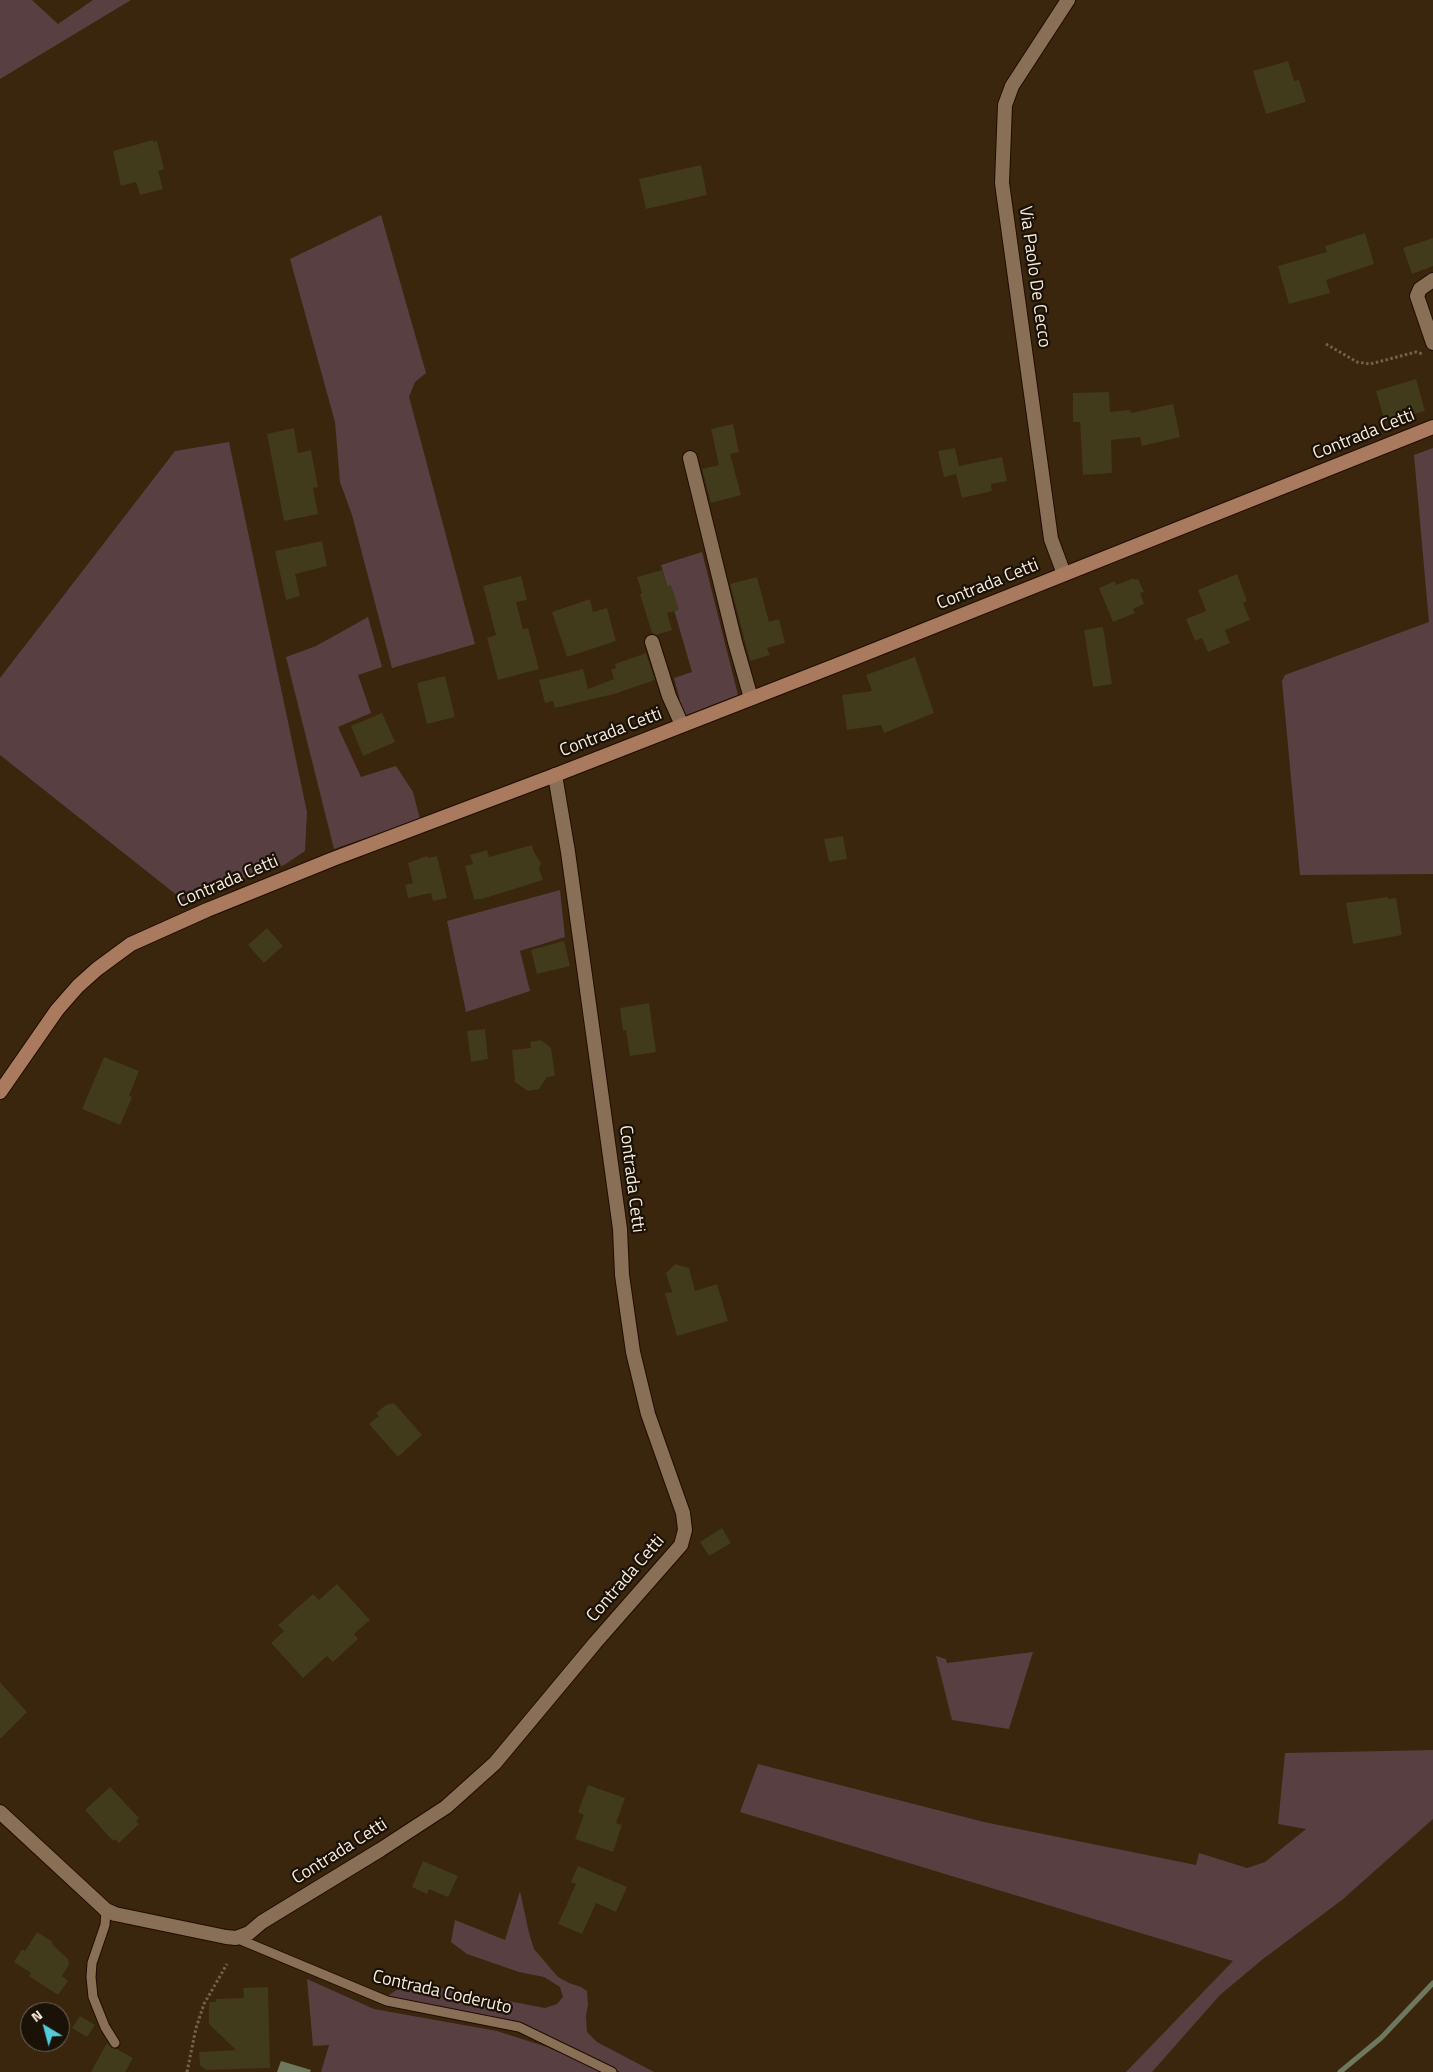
<!DOCTYPE html>
<html>
<head>
<meta charset="utf-8">
<style>
  body { margin:0 }
  #map { position:relative; width:1433px; height:2072px; overflow:hidden; background:#3a250d; font-family:"Titillium Web",sans-serif }
  canvas { display:block }
  .north { position:absolute; left:20px; top:2002px; width:50px; height:50px; box-sizing:border-box; background:#1a1107; border:1px solid #73685d; border-radius:50%; rotate:323deg; font-size:14px; font-weight:700; line-height:20px; text-align:center; color:#f9ebdd }
  .north::after { content:''; display:block; margin:auto; width:18px; height:22px; background:#53cbdc; clip-path:polygon(50% 0,100% 100%,50% 72%,0 100%) }
</style>
</head>
<body>
<div id="map">
<canvas width="1433" height="2072"></canvas>
<div class="north">N</div>
</div>
<script>
const ctx = document.querySelector('canvas').getContext('2d');
ctx.lineJoin = 'round';
function fill(path, color) {
  ctx.fillStyle = color;
  ctx.fill(path, 'evenodd');
}
function shape(rows) {
  const path = new Path2D();
  for (const r of rows) {
    path.moveTo(r[0], r[1]);
    for (let i = 2; i < r.length; i += 2) path.lineTo(r[i], r[i + 1]);
  }
  return path;
}
function strokePath(path, color, width, dash) {
  ctx.strokeStyle = color;
  ctx.lineWidth = width;
  ctx.lineCap = dash ? 'butt' : 'round';
  ctx.setLineDash(dash || []);
  ctx.stroke(path);
}
function write(font, color, halo, rows, align = 'center') {
  ctx.font = font + ' "Titillium Web",sans-serif';
  ctx.lineWidth = 4.5;
  ctx.setLineDash([]);
  ctx.textBaseline = 'middle';
  ctx.strokeStyle = halo;
  ctx.fillStyle = color;
  for (const [text, x, y, turn = 0] of rows) {
    ctx.save();
    ctx.translate(x, y);
    ctx.rotate((+turn || 0) * Math.PI / 180);
    ctx.textAlign = isNaN(turn) ? turn : align;
    if (halo) ctx.strokeText(text, 0, 0);
    ctx.fillText(text, 0, 0);
    ctx.restore();
  }
}
fill(shape([
  [0,0,32,0,58,24,93,0,131,0,0,79],
  [381,215,426,373,415,382,409,397,475,644,392,668,352,515,340,482,335,422,290,259],
  [229,442,307,812,305,851,284,865,183,900,0,755,0,678,175,451],
  [1433,448,1433,874,1300,875,1282,681,1285,675,1429,622,1414,455],
  [702,552,738,695,684,716,674,678,692,672,661,565],
  [368,617,382,667,358,675,371,713,338,727,361,777,396,766,413,792,420,819,334,849,286,657,316,646],
  [560,890,565,937,520,951,530,991,466,1012,447,921],
  [1033,1652,1009,1729,952,1720,936,1656,946,1659,947,1663],
  [1433,1750,1433,1819,1342,1900,1263,1959,1220,1995,1152,2072,1126,2072,1233,1961,740,1812,758,1764,984,1822,1196,1865,1199,1853,1247,1868,1265,1862,1306,1829,1278,1824,1285,1753],
  [520,1891,529,1933,534,1949,558,1977,569,1983,581,1987,587,1991,588,2005,586,2016,587,2032,597,2042,654,2072,620,2072,546,2037,386,1997,398,1989,425,1985,545,2008,557,2004,563,1997,560,1987,544,1977,519,1972,467,1954,451,1942,455,1920,505,1940],
  [307,1979,374,2009,497,2031,547,2047,605,2072,321,2072,329,2045,313,2046]
]), '#583f42');
fill(shape([
  [281,2061,311,2070,310,2072,277,2072]
]), '#6e785d');
strokePath(shape([
  [1340,2072,1381,2038,1433,1983]
]), '#6e785d', 5);
fill(shape([
  [1288,61,1294,81,1299,80,1306,102,1266,114,1253,71],
  [153,140,153,142,157,141,164,169,158,171,163,189,140,195,136,182,121,186,113,151],
  [701,165,707,195,646,209,639,179],
  [1365,233,1374,264,1326,280,1330,293,1289,304,1278,266,1327,252,1325,246],
  [1433,238,1433,266,1412,274,1403,248],
  [1416,379,1425,411,1385,422,1376,391],
  [1109,392,1110,412,1130,410,1131,413,1173,404,1180,437,1142,446,1140,437,1111,440,1112,473,1083,475,1080,422,1073,422,1073,393],
  [733,424,739,452,730,454,741,495,711,503,702,469,719,465,711,429],
  [294,428,298,453,311,450,318,487,313,488,318,514,284,521,267,434],
  [955,448,959,466,1002,457,1007,481,991,484,992,491,962,498,956,474,944,477,938,451],
  [322,541,327,566,295,574,300,596,286,600,275,551],
  [662,570,667,586,671,585,679,610,667,613,672,630,656,635,652,633,640,594,642,593,637,577],
  [1237,574,1247,601,1243,603,1250,620,1225,630,1230,643,1208,652,1202,638,1195,641,1186,619,1206,611,1198,590],
  [521,576,527,600,516,602,523,629,528,628,539,669,498,680,487,638,496,635,483,586],
  [757,577,769,622,779,619,785,643,767,648,770,655,750,661,730,584],
  [1134,578,1134,580,1138,579,1144,592,1140,593,1144,604,1133,609,1135,613,1113,622,1099,588,1115,581,1116,585],
  [590,599,593,612,607,608,616,641,567,657,552,612],
  [1103,627,1112,684,1093,687,1084,630],
  [646,653,655,680,614,694,555,708,553,701,545,703,539,680,583,669,588,689,614,679,611,670,616,668,615,664],
  [915,657,934,713,884,733,881,725,847,730,842,695,872,691,866,675],
  [445,676,455,717,427,724,417,683],
  [382,713,395,742,363,756,351,726],
  [843,836,847,859,829,862,824,839],
  [532,845,534,852,541,863,539,869,543,880,482,899,474,899,465,866,473,864,470,855,487,850,489,857],
  [427,856,428,858,437,856,447,898,433,901,431,893,408,898,405,885,413,883,408,863],
  [1388,897,1388,899,1396,898,1402,935,1353,944,1346,903],
  [267,928,283,946,264,963,248,945],
  [564,941,570,966,537,974,531,950],
  [649,1003,656,1052,630,1056,626,1030,623,1031,620,1008],
  [485,1029,488,1059,471,1062,467,1031],
  [541,1040,551,1048,555,1076,547,1077,539,1089,528,1091,515,1082,512,1050,531,1048,530,1042],
  [104,1057,139,1071,129,1096,132,1097,120,1125,82,1109],
  [675,1264,689,1268,695,1291,717,1284,728,1321,677,1336,665,1293,672,1292,666,1273],
  [394,1403,422,1435,398,1457,369,1424,379,1416,376,1413,386,1405],
  [722,1528,731,1543,709,1556,700,1542],
  [337,1584,370,1620,354,1634,358,1639,333,1662,327,1656,303,1678,271,1643,284,1631,278,1625,313,1594,319,1600],
  [0,1682,27,1712,0,1739],
  [588,1785,625,1798,616,1823,622,1825,613,1852,575,1839,584,1815,578,1812],
  [110,1787,139,1818,136,1821,139,1824,119,1843,115,1839,113,1841,85,1810],
  [423,1861,458,1876,448,1897,429,1889,427,1894,412,1887],
  [578,1866,627,1887,616,1912,596,1903,582,1934,558,1924,576,1884,571,1882],
  [37,1932,53,1942,52,1944,68,1959,69,1965,62,1976,68,1981,58,1995,29,1976,31,1973,14,1962,22,1949,25,1951],
  [268,1987,270,2068,206,2070,200,2065,199,2052,236,2050,209,2024,209,2002,216,2002,216,1999,244,1998,243,1988],
  [80,2016,95,2025,87,2037,72,2028],
  [107,2043,112,2048,117,2049,133,2058,125,2072,91,2072]
]), '#413a1b');
const service = shape([
  [106,1910,105,1925,92,1963,91,1977,93,1997,105,2027,115,2043],
  [236,1938,387,2001,519,2027,612,2072]
]);
const minor = shape([
  [1433,280,1420,289,1417,296,1433,343],
  [690,458,735,642,751,698],
  [1064,574,1051,539,1002,183,1005,105,1012,86,1068,0],
  [652,642,669,696,682,725],
  [0,1812,106,1910,115,1914,226,1937,236,1938,249,1933,262,1922,380,1850,446,1807,495,1763,595,1643,681,1545,685,1530,683,1513,648,1414,633,1352,622,1275,620,1229,568,852,555,775]
]);
const secondary = shape([
  [0,1092,57,1010,78,986,97,969,131,944,207,910,333,859,558,774,847,661,1433,427]
]);
strokePath(service, '#200d00', 11);
strokePath(minor, '#200d00', 16);
strokePath(secondary, '#200d00', 16);
strokePath(shape([
  [1326,344,1357,362,1370,364,1416,352,1423,354],
  [187,2072,196,2028,204,2004,227,1964]
]), '#75624d', 3, [2.5, 2.5]);
strokePath(service, '#886f56', 9);
strokePath(minor, '#886f56', 14);
strokePath(secondary, '#aa7a5e', 14);
write('18px', '#f9ebdd', '#1a1107', [
  ["Via Paolo De Cecco",1034,277,82],
  ["Contrada Cetti",1364,435,-22],
  ["Contrada Cetti",988,585,-22],
  ["Contrada Cetti",611,733,-21],
  ["Contrada Cetti",228,882,-23],
  ["Contrada Cetti",631,1179,83],
  ["Contrada Cetti",626,1579,-49],
  ["Contrada Cetti",340,1852,-32],
  ["Contrada Coderuto",442,1993,13]
]);
</script>
</body>
</html>
